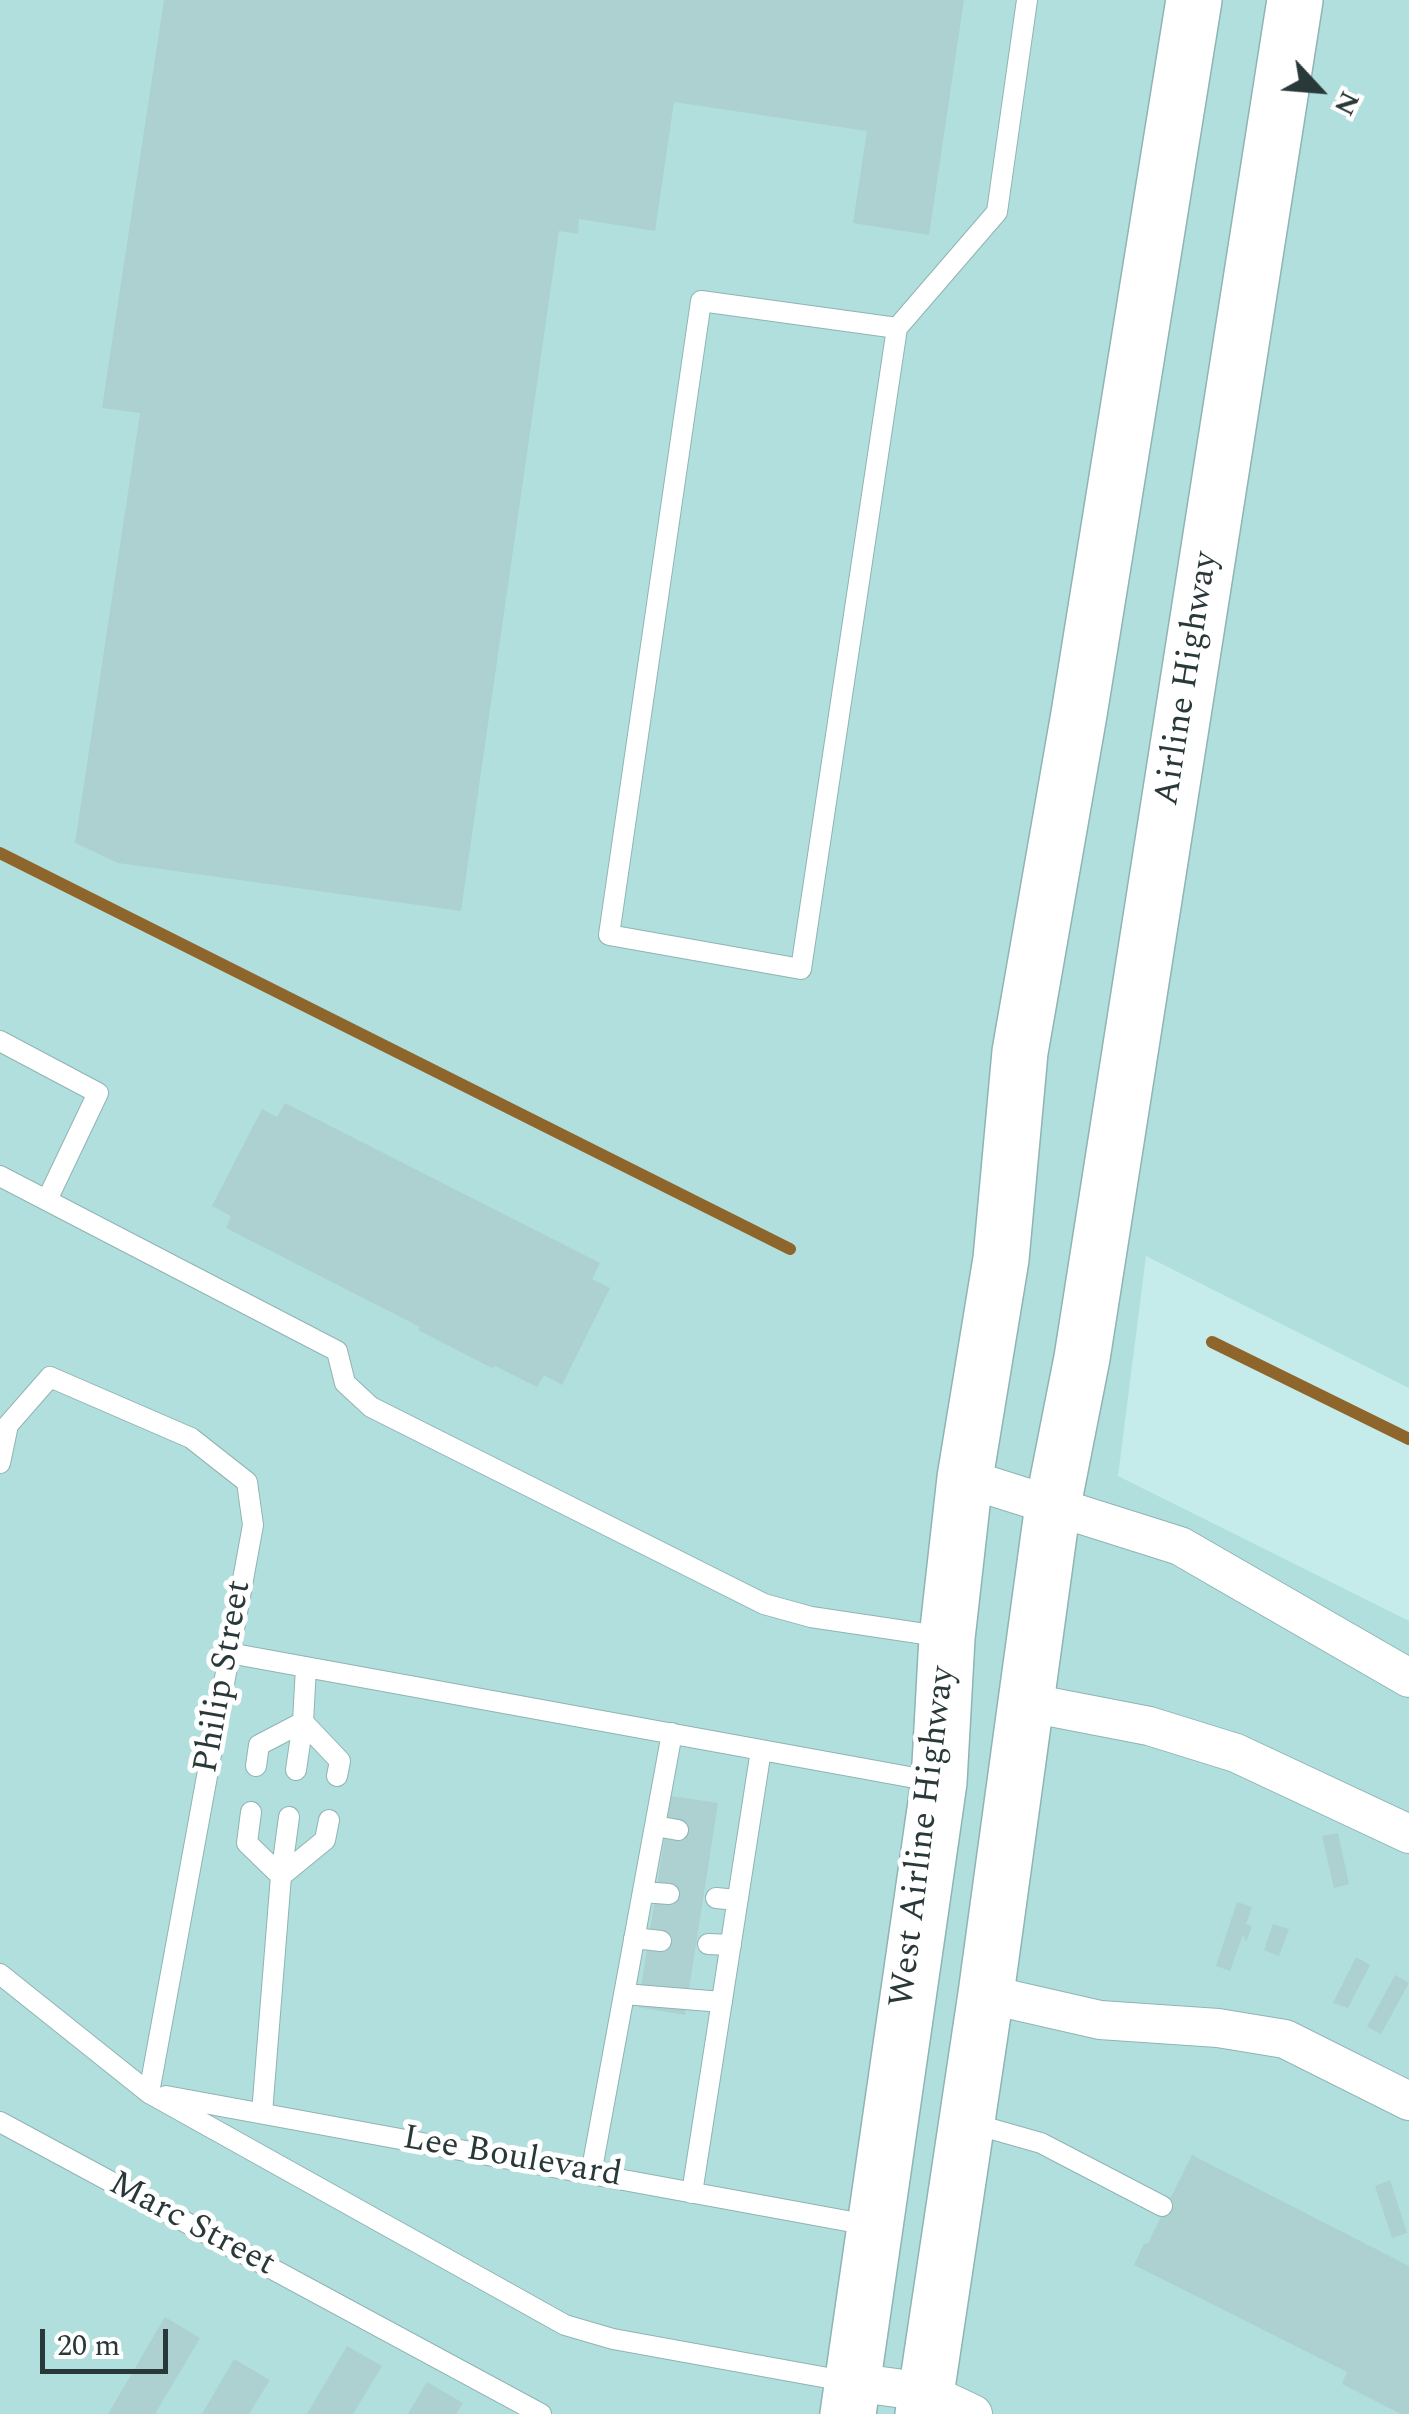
<!DOCTYPE html>
<html>
<head>
<meta charset="utf-8">
<style>
  body { margin:0 }
  #map { position:relative; width:1409px; height:2414px; overflow:hidden; background:#c5ebeb; font-family:Spectral,serif }
  canvas { display:block }
  .north { position:absolute; left:1269px; top:40px; width:100px; height:100px; -webkit-text-stroke:8px #fff; paint-order:stroke; rotate:116deg; font-size:28px; font-weight:700; line-height:40px; text-align:center; color:#293838 }
  .north::after { content:''; display:block; margin:auto; width:35px; height:45px; background:#293838; clip-path:polygon(50% 0,100% 100%,50% 72%,0 100%) }
  .scale { position:absolute; left:40px; top:2329px; width:128px; height:45px; box-sizing:border-box; border:5px solid #293838; border-top:0; padding-left:12px; font-size:30px; line-height:35px; white-space:nowrap; color:#293838; -webkit-text-stroke:8px #fff; paint-order:stroke }
</style>
</head>
<body>
<div id="map">
<canvas width="1409" height="2414"></canvas>
<div class="north">N</div>
<div class="scale">20 m</div>
</div>
<script>
const ctx = document.querySelector('canvas').getContext('2d');
ctx.lineJoin = 'round';
function fill(path, color) {
  ctx.fillStyle = color;
  ctx.fill(path, 'evenodd');
}
function shape(rows) {
  const path = new Path2D();
  for (const r of rows) {
    path.moveTo(r[0], r[1]);
    for (let i = 2; i < r.length; i += 2) path.lineTo(r[i], r[i + 1]);
  }
  return path;
}
function strokePath(path, color, width, dash) {
  ctx.strokeStyle = color;
  ctx.lineWidth = width;
  ctx.lineCap = dash ? 'butt' : 'round';
  ctx.setLineDash(dash || []);
  ctx.stroke(path);
}
function write(font, color, halo, rows, align = 'center') {
  ctx.font = font + ' Spectral,serif';
  ctx.lineWidth = 10;
  ctx.setLineDash([]);
  ctx.textBaseline = 'middle';
  ctx.strokeStyle = halo;
  ctx.fillStyle = color;
  for (const [text, x, y, turn = 0] of rows) {
    ctx.save();
    ctx.translate(x, y);
    ctx.rotate((+turn || 0) * Math.PI / 180);
    ctx.textAlign = isNaN(turn) ? turn : align;
    if (halo) ctx.strokeText(text, 0, 0);
    ctx.fillText(text, 0, 0);
    ctx.restore();
  }
}
fill(shape([
  [0,0,1409,0,1409,1388,1146,1256,1118,1476,1409,1621,1409,2414,0,2414]
]), '#b0dfde');
strokePath(shape([
  [0,853,790,1249],
  [1212,1342,1409,1439]
]), '#8e652b', 12);
fill(shape([
  [164,0,964,0,929,235,853,223,867,131,674,102,655,231,579,219,578,234,559,231,461,911,118,863,75,843,140,413,102,408],
  [285,1103,600,1263,592,1279,610,1288,562,1385,544,1375,537,1387,495,1366,492,1368,418,1330,420,1327,226,1228,231,1216,212,1206,262,1109,277,1117],
  [671,1796,718,1803,685,2015,638,2007],
  [1338,1833,1349,1884,1334,1888,1322,1836],
  [1237,1902,1252,1907,1246,1924,1252,1926,1246,1942,1243,1935,1230,1971,1216,1966],
  [1273,1924,1289,1929,1279,1956,1264,1950],
  [1356,1957,1370,1965,1348,2008,1333,2003],
  [1395,1975,1409,1983,1381,2034,1367,2027],
  [1192,2155,1409,2266,1409,2414,1401,2414,1342,2384,1347,2372,1134,2265,1144,2244,1148,2243],
  [1390,2180,1407,2233,1392,2238,1375,2186],
  [165,2317,200,2338,155,2414,108,2414],
  [347,2346,382,2366,353,2414,307,2414],
  [234,2359,270,2380,249,2414,202,2414],
  [427,2382,463,2403,456,2414,408,2414]
]), '#acd1d0');
const service = shape([
  [897,328,701,301,609,935,801,969,897,328,997,212,1027,0],
  [0,1041,98,1093,47,1200],
  [0,1176,337,1351,345,1383,371,1407,764,1604,811,1617,945,1637],
  [0,1463,8,1425,50,1377,191,1438,247,1482,253,1525,149,2093],
  [229,1653,937,1782],
  [306,1667,303,1722,340,1761,337,1776],
  [256,1766,259,1745,303,1722],
  [296,1770,303,1722],
  [251,1812,247,1843,281,1876],
  [655,1826,678,1830],
  [281,1876,289,1817],
  [643,1892,669,1894],
  [716,1898,737,1900],
  [634,1938,661,1941],
  [708,1944,731,1945],
  [0,1974,149,2093,565,2325,613,2339,850,2382],
  [624,1994,722,2002],
  [166,2096,874,2226],
  [262,2113,281,1876,325,1840,329,1820],
  [0,2122,541,2414],
  [967,2122,1041,2143,1162,2206],
  [591,2174,672,1733],
  [692,2193,761,1750]
]);
const minor = shape([
  [965,1478,1180,1546,1409,1678],
  [1025,1702,1149,1726,1236,1753,1409,1834],
  [986,1994,1100,2020,1218,2028,1285,2039,1409,2101],
  [852,2382,926,2392,973,2414]
]);
const trunk = shape([
  [848,2414,939,1782,947,1638,965,1478,1001,1259,1020,1052,1079,714,1194,0],
  [923,2414,986,1994,1053,1505,1082,1358,1295,0]
]);
strokePath(service, '#8fb4b3', 22);
strokePath(minor, '#8fb4b3', 40);
strokePath(trunk, '#8fb4b3', 58);
strokePath(service, '#fff', 20);
strokePath(minor, '#fff', 38);
strokePath(trunk, '#fff', 55);
write('35px', '#293838', '#fff', [
  ["Airline Highway",1189,679,-81],
  ["Philip Street",225,1677,-80],
  ["West Airline Highway",925,1837,-83],
  ["Lee Boulevard",512,2159,10],
  ["Marc Street",191,2226,28]
]);
</script>
</body>
</html>
